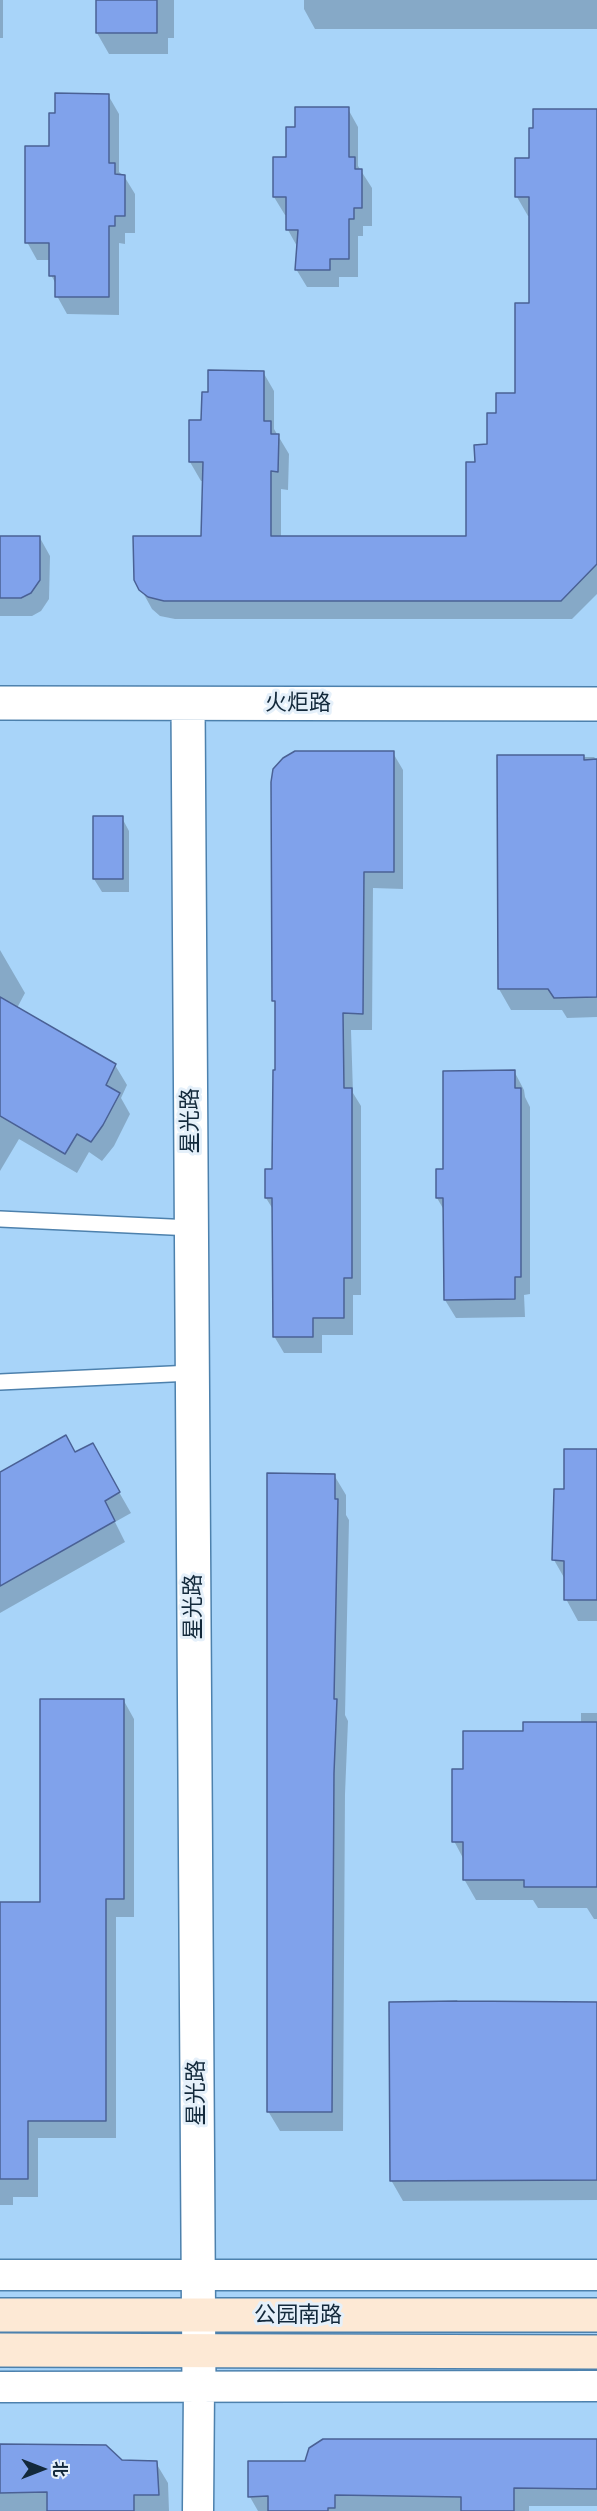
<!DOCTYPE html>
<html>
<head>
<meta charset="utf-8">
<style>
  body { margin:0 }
  #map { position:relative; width:597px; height:2511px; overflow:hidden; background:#a8d4f9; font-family:"PT Sans Narrow","Noto Sans SC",sans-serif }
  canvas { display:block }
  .north { position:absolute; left:12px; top:2439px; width:60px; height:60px; -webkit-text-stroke:4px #e5f0fa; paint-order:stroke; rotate:90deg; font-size:16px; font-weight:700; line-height:24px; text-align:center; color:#13293b }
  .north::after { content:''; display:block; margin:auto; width:21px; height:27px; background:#13293b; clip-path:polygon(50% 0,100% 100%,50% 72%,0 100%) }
</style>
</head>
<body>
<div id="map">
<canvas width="597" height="2511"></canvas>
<div class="north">北</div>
</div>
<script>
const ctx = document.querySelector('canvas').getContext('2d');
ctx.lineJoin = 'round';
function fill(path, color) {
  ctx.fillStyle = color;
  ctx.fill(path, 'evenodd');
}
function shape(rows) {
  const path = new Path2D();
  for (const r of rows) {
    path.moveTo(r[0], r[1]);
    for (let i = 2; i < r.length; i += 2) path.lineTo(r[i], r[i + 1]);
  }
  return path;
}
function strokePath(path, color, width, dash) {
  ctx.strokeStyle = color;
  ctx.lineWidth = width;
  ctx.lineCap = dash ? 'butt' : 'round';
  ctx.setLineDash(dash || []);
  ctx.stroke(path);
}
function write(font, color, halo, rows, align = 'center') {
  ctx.font = font + ' "PT Sans Narrow","Noto Sans SC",sans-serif';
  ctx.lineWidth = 6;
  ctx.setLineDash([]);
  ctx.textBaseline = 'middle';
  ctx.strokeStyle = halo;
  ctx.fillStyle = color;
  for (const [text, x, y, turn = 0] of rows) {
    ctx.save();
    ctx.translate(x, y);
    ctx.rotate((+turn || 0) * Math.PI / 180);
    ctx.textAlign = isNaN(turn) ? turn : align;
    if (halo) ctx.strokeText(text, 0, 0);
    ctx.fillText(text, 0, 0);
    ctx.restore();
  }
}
fill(shape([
  [0,0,3,0,3,38,0,38],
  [97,0,174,0,174,38,168,38,168,54,109,54,97,33],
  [304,0,597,0,597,29,315,29,304,9],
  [108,95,119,114,119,172,124,176,135,194,135,233,125,233,125,244,119,243,119,315,67,314,57,296,57,286,51,275,51,260,37,260,27,242,51,148],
  [348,109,358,127,358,166,372,188,372,226,363,226,363,236,358,236,358,277,339,277,339,287,307,287,296,269,298,248,288,230,288,215,285,215,274,197,296,128],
  [597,110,597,594,572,619,175,619,160,616,152,609,136,580,202,538,204,481,201,481,190,462,209,393,263,372,274,391,274,429,289,454,288,490,281,489,281,538,467,538,476,464,488,446,497,414,517,394,530,304,530,216,528,216,517,197,530,160],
  [0,538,40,538,50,556,49,599,41,611,32,616,0,616],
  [393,753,403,770,403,889,373,888,372,1030,351,1030,353,1093,361,1106,361,1295,353,1295,353,1335,322,1335,322,1353,284,1353,274,1336,274,1211,266,1198,274,1171,277,1071,277,1006,274,1000],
  [498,757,594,757,597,760,597,1017,567,1018,562,1010,511,1010,499,989],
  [122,818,129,831,129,892,102,892,94,879],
  [0,950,25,993,17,1008,115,1065,127,1085,121,1098,130,1114,114,1146,102,1161,89,1152,77,1173,19,1139,0,1171],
  [514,1071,524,1090,525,1097,530,1107,530,1294,524,1295,525,1317,456,1318,445,1300,444,1210,437,1198,445,1171],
  [92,1445,131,1513,115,1522,125,1542,0,1613,0,1474,75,1454],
  [597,1451,597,1621,578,1621,566,1599,566,1581,554,1560,565,1490],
  [334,1475,346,1495,346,1515,349,1520,345,1715,348,1721,345,1794,343,2131,280,2131,268,2111],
  [124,1701,134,1719,134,1917,116,1917,116,2138,38,2138,38,2197,13,2197,13,2205,0,2205,0,1904,42,1904],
  [581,1713,597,1713,597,1919,594,1919,587,1908,538,1908,533,1900,476,1900,464,1879,464,1860,454,1841,464,1771,524,1732,581,1723],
  [597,2003,597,2200,403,2201,391,2180],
  [597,2441,597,2506,529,2506,529,2511,258,2511,250,2497,307,2462],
  [0,2446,122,2462,156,2463,168,2483,169,2511,0,2511]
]), '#0003');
const building = shape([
  [96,0,157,0,157,33,96,33,96,0],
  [55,93,109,94,109,163,115,163,115,174,125,175,125,216,115,216,115,226,109,226,109,297,55,297,55,276,49,276,49,243,25,243,25,146,49,146,49,113,55,113,55,93],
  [295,107,349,107,349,157,355,157,355,169,362,169,362,208,354,208,354,219,349,219,349,259,330,259,330,270,295,270,298,230,286,230,286,197,273,197,273,157,286,157,286,127,295,127,295,107],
  [533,109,597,109,597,564,561,601,164,601,148,597,139,590,134,580,133,536,201,536,203,462,189,462,189,420,201,420,202,392,208,392,208,370,264,371,264,421,271,421,271,434,279,434,278,472,271,471,271,536,466,536,466,462,475,462,474,445,487,444,487,413,496,413,496,393,515,393,515,303,529,303,529,197,515,197,515,158,529,158,529,128,533,128,533,109],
  [0,536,40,536,40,580,31,593,21,598,0,598,0,536],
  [295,751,394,751,394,872,364,872,363,1014,343,1013,344,1088,352,1088,352,1278,344,1278,344,1318,313,1318,313,1337,273,1337,272,1198,265,1198,265,1169,272,1169,273,1070,275,1070,275,1001,272,1001,271,782,273,769,283,758,295,751],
  [497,755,584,755,584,760,597,759,597,997,554,998,548,989,498,989,497,755],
  [93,816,123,816,123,879,93,879,93,816],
  [0,997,116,1064,106,1085,120,1093,103,1125,91,1142,77,1134,65,1154,0,1116,0,997],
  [515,1070,515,1088,521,1088,521,1277,515,1277,515,1299,444,1300,443,1198,436,1198,436,1169,443,1169,443,1071,515,1070],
  [66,1435,75,1452,93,1443,120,1492,105,1501,115,1521,0,1586,0,1472,66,1435],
  [564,1449,597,1449,597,1600,564,1600,564,1561,552,1560,554,1489,564,1489,564,1449],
  [267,1473,335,1474,335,1499,338,1499,334,1699,337,1699,334,1773,332,2112,267,2112,267,1473],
  [40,1699,124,1699,124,1899,106,1899,106,2121,28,2121,28,2179,0,2179,0,1902,40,1902,40,1699],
  [523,1722,597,1722,597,1887,524,1887,524,1880,463,1880,463,1842,452,1842,452,1769,463,1769,463,1731,523,1731,523,1722],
  [457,2001,597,2002,597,2180,390,2181,389,2002,457,2001],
  [323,2439,597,2439,597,2489,514,2488,514,2511,461,2511,461,2497,335,2495,335,2508,328,2508,328,2511,268,2511,268,2496,248,2497,248,2461,305,2461,309,2448,323,2439],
  [0,2444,106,2445,122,2460,157,2461,159,2495,134,2495,134,2511,47,2511,47,2492,0,2493,0,2444]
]);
fill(building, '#80a2eb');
strokePath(building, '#4a6195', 1.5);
const service = shape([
  [0,1219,192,1228],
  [0,1382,192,1373]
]);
const minor = shape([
  [0,2275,597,2275],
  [0,2387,597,2386],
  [198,2511,199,2387]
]);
const tertiary = shape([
  [0,703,597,704],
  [188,704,199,2387]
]);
const secondary = shape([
  [0,2315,597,2315],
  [0,2350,597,2352]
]);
strokePath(service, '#4d81ad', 18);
strokePath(minor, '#4d81ad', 33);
strokePath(tertiary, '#4d81ad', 36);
strokePath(secondary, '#4d81ad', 36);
strokePath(service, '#fff', 15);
strokePath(minor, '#fff', 30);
strokePath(tertiary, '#fff', 33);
strokePath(secondary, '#fde9d5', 33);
write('22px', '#13293b', '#e5f0fa', [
  ["火炬路",298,704],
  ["星光路",191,1121,-90],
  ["星光路",194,1607,-90],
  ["星光路",197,2093,-90],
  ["公园南路",298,2316]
]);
</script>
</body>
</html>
